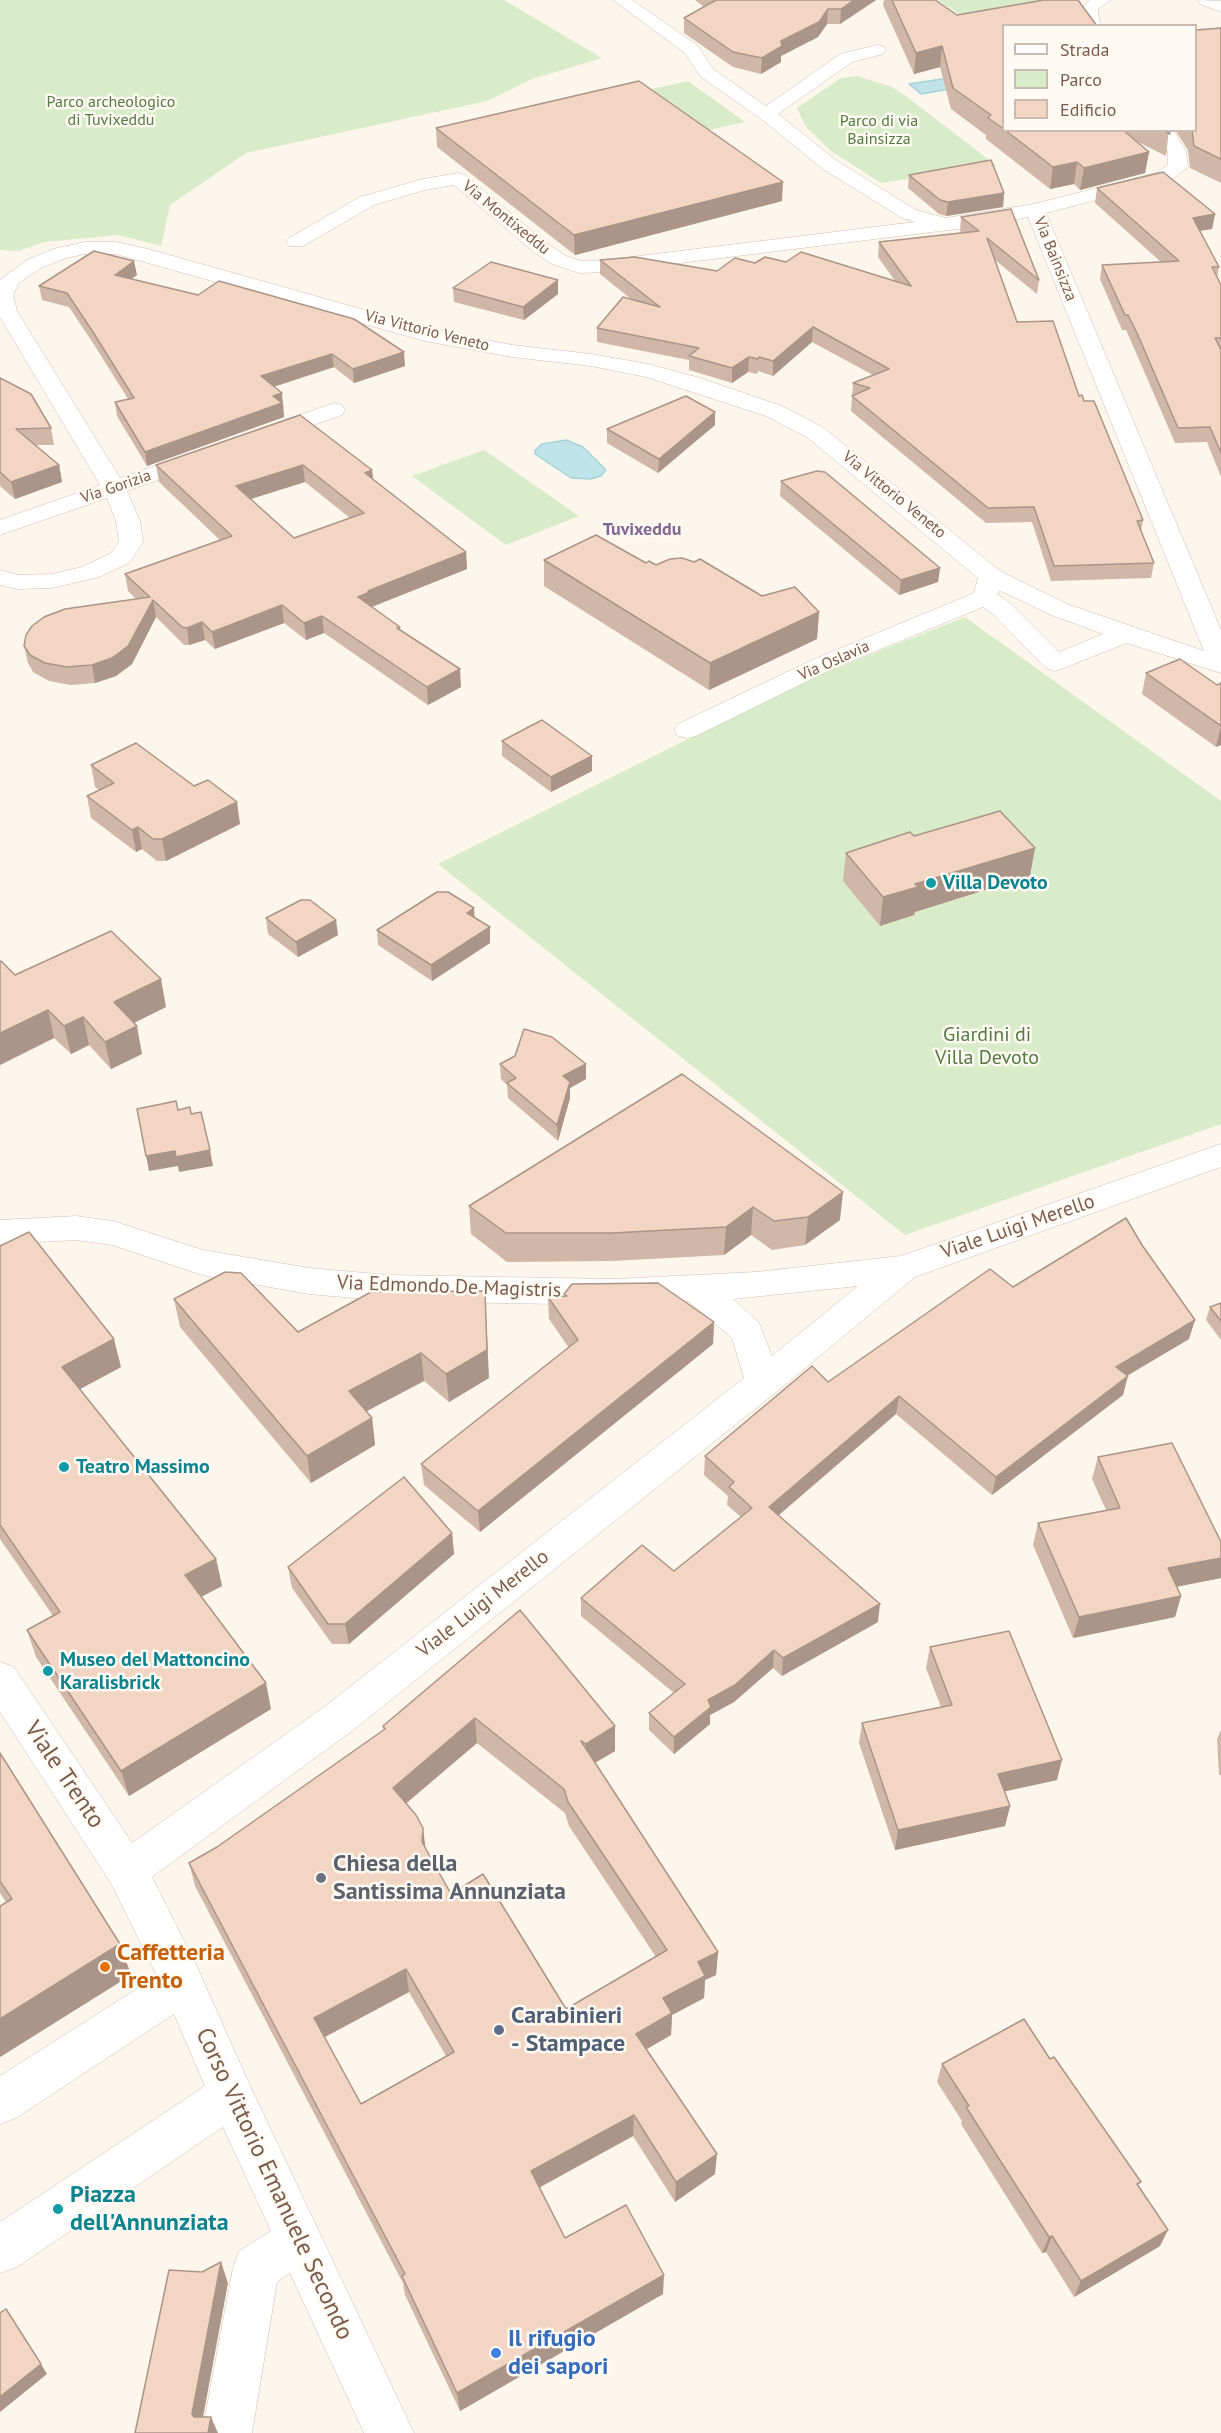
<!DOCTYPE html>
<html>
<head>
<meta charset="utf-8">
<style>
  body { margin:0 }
  #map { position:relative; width:1221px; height:2433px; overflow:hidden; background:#fdf6ec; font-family:"PT Sans",sans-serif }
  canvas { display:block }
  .legend { position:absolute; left:1002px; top:24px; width:195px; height:108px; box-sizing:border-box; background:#fffaf3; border:2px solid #cabbb1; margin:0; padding:8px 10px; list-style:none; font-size:18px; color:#7a5c4d }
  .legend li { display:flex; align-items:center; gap:12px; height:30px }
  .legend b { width:30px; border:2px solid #cabbb1 }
</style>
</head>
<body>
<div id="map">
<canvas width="1221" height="2433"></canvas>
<ul class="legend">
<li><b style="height:8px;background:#fff"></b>Strada</li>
<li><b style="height:16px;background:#d8ecc9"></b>Parco</li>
<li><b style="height:16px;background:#f3d5c3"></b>Edificio</li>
</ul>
</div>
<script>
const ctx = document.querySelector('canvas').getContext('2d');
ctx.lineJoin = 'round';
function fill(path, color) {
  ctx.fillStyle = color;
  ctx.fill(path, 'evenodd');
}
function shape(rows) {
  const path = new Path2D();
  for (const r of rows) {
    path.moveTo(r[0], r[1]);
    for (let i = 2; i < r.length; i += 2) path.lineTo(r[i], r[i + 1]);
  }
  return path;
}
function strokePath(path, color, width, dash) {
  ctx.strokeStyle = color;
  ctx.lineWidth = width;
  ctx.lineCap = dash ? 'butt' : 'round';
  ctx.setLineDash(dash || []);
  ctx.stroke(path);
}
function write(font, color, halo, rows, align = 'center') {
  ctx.font = font + ' "PT Sans",sans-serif';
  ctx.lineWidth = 5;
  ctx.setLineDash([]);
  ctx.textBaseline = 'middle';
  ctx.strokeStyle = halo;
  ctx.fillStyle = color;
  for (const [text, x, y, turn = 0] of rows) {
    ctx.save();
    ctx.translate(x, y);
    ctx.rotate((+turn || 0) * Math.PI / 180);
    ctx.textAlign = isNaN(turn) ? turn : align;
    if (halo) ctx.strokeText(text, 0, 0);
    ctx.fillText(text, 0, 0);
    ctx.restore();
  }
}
fill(shape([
  [0,0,504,0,602,58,532,79,487,101,246,153,170,205,161,246,118,235,45,242,18,251,0,250],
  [937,0,1078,0,981,27],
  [857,76,892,87,907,97,997,166,881,183,831,151,806,127,797,108,841,78],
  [688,81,745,122,699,132,643,91],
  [484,450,579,516,506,545,412,476],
  [965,617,1221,801,1221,1124,905,1235,438,864,806,680],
  [996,839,1032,879,1005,887,1003,885,912,913]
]), '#d8ecc9');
const water = shape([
  [955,77,967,86,921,94,909,84,955,77],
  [566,440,583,447,606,470,601,476,591,479,571,478,535,454,535,450,542,444,566,440]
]);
fill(water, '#bfe3e8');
strokePath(water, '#a5d3da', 1.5);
const minor = shape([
  [613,0,632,0,697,45,713,69,766,106,840,54,877,45,883,46,886,50,883,54,852,62,778,114,837,161,916,210,946,218,1034,204,1156,173,1168,165,1168,151,1154,130,1173,130,1186,151,1188,167,1170,181,1046,213,1221,630,1221,673,1127,643,1064,668,1055,671,1046,668,993,614,983,607,830,670,696,736,687,738,678,736,674,730,678,724,812,660,974,593,978,578,808,438,766,416,646,377,591,366,512,357,425,341,116,254,85,254,66,258,41,268,19,283,13,295,17,311,120,478,199,451,207,453,210,458,207,463,127,491,140,521,143,542,129,563,99,577,52,588,17,589,0,585,0,570,18,575,52,574,82,567,111,553,119,542,116,521,107,498,0,535,0,520,100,485,0,317,0,280,27,260,53,249,85,242,116,242,148,249,436,330,512,345,591,354,648,364,700,378,782,406,824,428,1000,571,1067,604,1204,651,1028,217,989,225,607,272,579,273,552,264,535,253,454,185,425,190,374,205,303,246,289,246,286,242,289,238,360,197,423,179,458,173,465,175,549,245,566,256,581,261,607,260,915,222,902,218,823,169,760,118,701,77,685,53,613,0],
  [999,590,1049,614,1103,634,1059,652,1011,604,998,595,999,590],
  [1090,0,1111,0,1098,9,1099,19,1102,26,1085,26,1081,19,1082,7,1090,0],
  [1198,0,1221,1,1221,12,1200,4,1198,0],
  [334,403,342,405,345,410,342,415,265,442,257,440,254,435,257,430,334,403],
  [1221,1144,1221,1167,915,1277,775,1393,352,1731,152,1877,198,1969,247,2079,414,2433,364,2433,290,2273,277,2282,252,2433,202,2433,233,2268,239,2251,271,2231,223,2127,17,2267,0,2273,0,2222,205,2086,174,2014,16,2118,0,2124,0,2076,157,1976,112,1885,0,1712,0,1662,14,1667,132,1843,324,1707,744,1378,732,1338,688,1301,615,1305,388,1301,309,1294,202,1275,112,1245,76,1240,0,1244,0,1220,76,1216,113,1221,203,1250,309,1268,388,1275,615,1279,756,1272,901,1256,1221,1144],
  [858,1286,772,1356,759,1323,733,1299,858,1286]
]);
strokePath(minor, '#d1beb0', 1);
fill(minor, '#fff');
fill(shape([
  [695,0,876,0,840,24,827,24,818,37,781,56,781,62,761,74,733,67,684,33,684,18,704,7],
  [884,0,935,0,957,15,1004,26,1004,130,1169,130,1166,156,1136,141,1149,152,1145,173,1080,190,1074,184,1050,189,986,139,986,135,951,109,940,67,914,74,883,5],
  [1221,28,1221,183,1190,168,1188,150,1175,130,1196,130],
  [436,128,782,201,575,255,437,147],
  [909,175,1004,193,1003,207,946,216,939,214,908,188],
  [1097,188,1215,214,1212,229,1200,231,1219,267,1217,277,1221,285,1221,477,1207,442,1175,443,1134,348,1126,330,1122,330,1100,279,1102,265,1161,262,1095,203],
  [961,217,1039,280,1037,294,995,260,1017,322,1079,396,1143,520,1141,531,1154,563,1151,578,1051,581,1032,522,986,523,851,411,853,383,873,375,812,342,773,376,758,371,757,374,748,372,732,383,689,370,689,360,597,342,597,328,631,299,600,274,600,260,717,271,755,263,786,262,895,281,878,257,879,242,962,233,960,231],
  [137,275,131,279,405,366,354,383,334,367,274,387,284,407,283,408,284,417,147,466,117,416,115,402,128,399,95,346,69,307,42,300,39,286],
  [558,280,558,294,524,320,454,302,453,288],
  [0,378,51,428,54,445,35,445,59,465,62,482,15,499,0,486],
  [300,415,372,470,373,479,466,552,467,569,372,607,400,627,400,631,461,687,428,705,324,633,306,640,284,623,215,649,205,640,189,645,184,645,156,617,132,664,116,676,95,683,71,685,49,681,33,672,28,663,24,646,136,599,128,591,125,574,220,540,159,482,156,465],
  [305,482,350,518,294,538,250,499],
  [715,425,658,473,607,443,607,429],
  [781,481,940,568,938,582,899,595,780,496],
  [544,560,646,563,656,565,819,612,817,639,709,690,544,586],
  [1146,673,1217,685,1221,683,1221,745,1216,747,1142,694],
  [502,741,592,756,592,771,551,792,502,756],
  [91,765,240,824,166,861,157,861,142,849,136,852,91,818,87,796,99,790,95,787],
  [914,836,1030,876,915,912,914,915,880,926,843,881,846,853],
  [474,908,474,918,490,927,490,943,432,981,378,945,377,930],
  [266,918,338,935,298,957,268,934],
  [0,962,15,975,166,1007,133,1023,142,1054,111,1069,89,1045,71,1054,54,1038,0,1065],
  [500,1064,586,1064,586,1079,570,1088,570,1098,558,1141,508,1098,507,1085,501,1079],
  [682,1074,840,1220,805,1245,772,1250,751,1235,724,1255,612,1261,507,1262,471,1234,469,1206],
  [0,1246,121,1367,80,1389,216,1559,222,1586,201,1597,271,1709,129,1796,36,1657,27,1630,53,1616,0,1539],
  [1013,1287,1189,1339,1127,1376,1123,1395,992,1495,896,1414,778,1516,878,1622,782,1676,773,1668,734,1702,710,1715,710,1724,674,1754,649,1730,649,1713,674,1693,581,1616,581,1598,674,1571,741,1517,727,1505,728,1496,704,1475,705,1456,828,1382],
  [371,1292,489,1378,449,1402,424,1381,366,1411,372,1418,375,1445,311,1483,180,1327,174,1299,298,1332],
  [564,1294,714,1322,713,1344,480,1532,424,1485,421,1464,569,1348,549,1319,548,1297,564,1296],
  [1221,1303,1221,1340,1206,1320,1210,1307],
  [1098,1457,1221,1578,1177,1586,1181,1596,1175,1617,1073,1638,1033,1545,1038,1523,1106,1510,1092,1479],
  [452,1533,454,1554,349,1644,332,1644,292,1588,288,1567],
  [520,1610,615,1726,615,1751,595,1763,718,1952,716,1975,705,1980,704,1998,672,2015,671,2035,646,2049,715,2174,675,2202,633,2136,540,2187,565,2238,663,2294,460,2411,405,2295,403,2283,195,1886,189,1863,217,1847,384,1730,383,1726],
  [477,1743,565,1813,569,1826,656,1957,566,2009,451,1894,425,1848,406,1803],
  [409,1992,446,2056,361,2104,325,2037],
  [930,1647,1057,1780,1005,1791,1010,1806,1005,1826,895,1850,859,1743,862,1723,941,1707,926,1668],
  [1221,1730,1221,1775,1219,1775,1217,1739],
  [0,1753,120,1944,131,1975,0,2057,0,1906,6,1902,0,1893],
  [1050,2059,1139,2187,1160,2246,1074,2297,1046,2252,1042,2253,961,2124,962,2121,937,2082,942,2064]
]), '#d1b7a8');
fill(shape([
  [854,0,876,0,840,24,841,9],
  [828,9,827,24,818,37,781,56,781,62,761,74,762,58,781,41],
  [942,46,940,67,914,74,916,53],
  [1149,152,1145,173,1080,190,1084,168],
  [1077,162,1074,184,1050,189,1053,167],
  [783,182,782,201,575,255,574,235],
  [1004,193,1003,207,946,216,948,202],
  [1215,214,1212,229,1190,232,1193,218],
  [134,261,137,275,117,289,115,275],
  [558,280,558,294,524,320,523,307],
  [813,327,812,342,773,376,773,361],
  [404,352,405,366,354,383,353,369],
  [332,354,334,367,263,390,261,376],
  [749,357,748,372,732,383,732,368],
  [282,393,284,417,147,466,145,452,273,396],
  [715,412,715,425,658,473,659,459],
  [59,465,62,482,15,499,11,482],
  [303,465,305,482,238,503,236,486],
  [372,470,374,487,365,473],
  [466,552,467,569,371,607,358,597,368,591],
  [940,568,938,582,899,595,901,580],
  [153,600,156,617,132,664,116,676,95,683,92,665],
  [282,605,284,623,215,649,212,632],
  [819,612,817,639,709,690,710,663],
  [322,616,324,633,306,640,304,623],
  [202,622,205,640,189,645,187,628],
  [460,669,461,687,428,705,427,687],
  [1221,726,1221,745,1216,747],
  [592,756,592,771,551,792,551,777],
  [237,802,240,824,166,861,162,839],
  [138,827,142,849,136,852,132,830],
  [1035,848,1030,876,915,912,914,915,880,926,883,897,915,884],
  [474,908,475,924,467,913],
  [336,920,338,935,298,957,296,942],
  [490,927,490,943,432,981,431,965],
  [161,979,166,1007,120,1030,114,1002],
  [48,1010,54,1038,0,1065,0,1033],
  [83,1017,89,1045,71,1054,64,1026],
  [137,1026,142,1054,111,1069,105,1042],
  [586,1064,586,1079,570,1088,570,1098,558,1141,557,1125,563,1076],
  [210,1150,213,1166,179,1172,178,1166,149,1171,146,1156,175,1151],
  [843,1192,840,1220,805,1245,808,1217],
  [753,1207,751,1235,724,1255,726,1227],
  [485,1291,489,1378,449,1402,446,1374],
  [1195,1320,1189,1339,1111,1385,1116,1367],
  [714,1322,713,1344,480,1532,478,1511],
  [114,1339,121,1367,69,1395,62,1367],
  [421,1353,424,1381,352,1419,349,1391],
  [1128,1376,1123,1395,992,1495,996,1477],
  [899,1396,896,1414,767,1525,769,1507],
  [372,1418,375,1445,311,1483,307,1456],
  [452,1533,454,1554,349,1644,345,1624],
  [1221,1558,1221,1578,1161,1590,1168,1568],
  [216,1559,222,1586,191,1602,185,1575],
  [1181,1596,1175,1617,1073,1638,1079,1617],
  [880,1604,878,1622,782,1676,783,1658],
  [774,1650,773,1668,734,1702,710,1715,710,1724,674,1754,674,1737,708,1700],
  [266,1683,271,1709,129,1796,121,1771],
  [475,1718,477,1743,396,1812,393,1788],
  [615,1726,615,1751,586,1768,586,1744],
  [1062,1760,1057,1780,993,1794,998,1774],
  [1010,1806,1005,1826,895,1850,898,1830],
  [423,1828,426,1852,422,1842],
  [120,1944,131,1975,0,2057,0,2019],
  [718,1952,716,1975,705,1980,704,1998,672,2015,671,2035,635,2056,636,2034,663,1998,698,1962],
  [406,1969,409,1992,319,2040,314,2018],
  [634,2115,633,2136,533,2191,531,2171],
  [717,2154,715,2174,675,2202,676,2182],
  [1168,2230,1160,2246,1074,2297,1081,2281],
  [1052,2236,1046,2252,1042,2253,1049,2237],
  [221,2262,228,2283,200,2433,192,2414],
  [664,2275,663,2294,460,2411,457,2393],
  [41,2364,47,2374,0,2412,0,2397],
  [211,2417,218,2433,208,2433]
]), '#aa9588');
const building = shape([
  [716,0,854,0,841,9,828,9,819,22,781,41,782,46,762,58,733,52,684,18,716,0],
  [892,0,935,0,957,15,1044,0,1078,0,1097,26,1004,26,1004,129,988,118,991,115,953,88,942,46,916,53,892,0],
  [1221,28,1221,159,1194,146,1192,130,1196,130,1196,30,1221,28],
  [639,81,783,182,574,235,436,128,639,81],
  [1005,130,1123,130,1149,152,1084,168,1077,162,1053,167,1005,130],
  [1163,130,1169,130,1170,134,1163,130],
  [991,160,1004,193,948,202,940,200,909,175,991,160],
  [1163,172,1215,214,1193,218,1219,267,1212,267,1221,285,1221,338,1215,338,1221,350,1221,453,1210,427,1178,428,1137,333,1128,315,1125,315,1102,265,1179,261,1097,188,1163,172],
  [1011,209,1039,280,987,238,1017,322,1053,321,1079,396,1082,395,1084,401,1094,401,1143,520,1137,521,1154,563,1054,566,1034,507,988,508,852,396,870,388,853,383,889,369,813,327,773,361,759,357,758,359,749,357,732,368,689,356,699,348,597,328,623,297,660,307,600,260,635,257,717,271,735,258,755,263,765,257,786,262,801,252,911,286,879,242,979,231,961,217,1011,209],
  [94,251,134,261,115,275,198,295,219,281,354,319,404,352,353,369,332,354,261,376,282,393,273,396,282,403,145,452,115,402,134,398,93,332,67,293,39,286,94,251],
  [491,262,558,280,523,307,453,288,491,262],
  [0,378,31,394,51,428,16,429,59,465,11,482,0,472,0,378],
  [686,396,715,412,659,459,607,429,686,396],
  [300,415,372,470,365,473,466,552,368,591,370,592,358,597,400,627,397,628,460,669,427,687,322,616,304,623,282,605,212,632,202,622,187,628,182,627,153,600,128,646,112,658,92,665,67,667,45,663,30,655,24,646,26,635,32,626,44,617,65,609,150,597,125,574,232,536,156,465,300,415],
  [303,465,364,513,294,538,236,486,303,465],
  [817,471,825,472,940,568,901,580,781,481,817,471],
  [596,535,646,563,649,561,656,565,670,559,682,558,694,562,700,559,762,596,795,587,819,612,710,663,544,560,596,535],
  [1180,659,1217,685,1221,683,1221,726,1146,673,1180,659],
  [542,720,592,756,551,777,502,741,542,720],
  [136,743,194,786,208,780,237,802,162,839,153,839,138,827,132,830,87,796,114,783,91,765,136,743],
  [1000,811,1035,848,915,884,918,887,883,897,846,853,910,832,914,836,1000,811],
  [437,892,448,892,474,908,467,913,490,927,431,965,377,930,437,892],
  [301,900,310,900,336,920,296,942,266,918,301,900],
  [111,931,161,979,114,1002,137,1026,105,1042,83,1017,64,1026,48,1010,0,1033,0,962,1,961,15,975,111,931],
  [524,1029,552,1037,586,1064,563,1076,570,1082,557,1125,507,1083,516,1078,500,1064,515,1056,524,1029],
  [682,1074,843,1192,808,1217,774,1221,753,1207,726,1227,612,1233,506,1233,469,1206,682,1074],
  [176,1101,178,1110,190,1107,191,1114,201,1112,210,1150,176,1157,175,1151,146,1156,137,1109,176,1101],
  [1126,1218,1142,1245,1195,1320,1116,1367,1128,1376,996,1477,899,1396,769,1507,880,1604,783,1658,774,1650,735,1685,708,1700,711,1707,674,1737,649,1713,685,1684,581,1598,642,1545,674,1571,752,1508,729,1487,734,1482,705,1456,812,1366,828,1382,990,1269,1013,1287,1126,1218],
  [29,1232,114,1339,62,1367,216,1559,185,1575,266,1683,121,1771,27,1630,60,1612,0,1525,0,1246,29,1232],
  [225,1272,241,1273,298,1332,371,1292,485,1291,487,1350,446,1374,421,1353,349,1391,372,1418,307,1456,174,1299,225,1272],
  [658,1283,714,1322,478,1511,421,1464,578,1340,548,1297,567,1296,564,1294,572,1284,658,1283],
  [1221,1303,1221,1321,1210,1307,1221,1303],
  [1172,1443,1221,1542,1221,1558,1168,1568,1181,1596,1079,1617,1038,1523,1120,1508,1098,1457,1172,1443],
  [404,1477,452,1533,345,1624,328,1624,288,1567,404,1477],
  [520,1610,615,1726,586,1744,581,1741,718,1952,698,1962,705,1976,663,1998,672,2013,636,2034,717,2154,676,2182,634,2115,531,2171,565,2238,626,2205,664,2275,457,2393,402,2276,405,2274,189,1863,217,1847,385,1729,383,1726,520,1610],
  [475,1718,564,1789,568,1802,667,1950,566,2009,483,1874,451,1894,422,1842,423,1828,416,1815,393,1788,475,1718],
  [406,1969,454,2052,361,2104,314,2018,406,1969],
  [1009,1631,1062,1760,998,1774,1010,1806,898,1830,862,1723,952,1705,930,1647,1009,1631],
  [0,1753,120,1944,0,2019,0,1906,12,1899,0,1881,0,1753],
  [1024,2019,1050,2059,1054,2057,1141,2182,1137,2184,1168,2230,1081,2281,1052,2236,1049,2237,966,2107,969,2106,942,2064,1024,2019],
  [221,2262,192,2414,194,2417,211,2417,208,2433,135,2433,169,2270,202,2272,221,2262],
  [6,2309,41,2364,0,2397,0,2313,6,2309]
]);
fill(building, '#f3d5c3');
strokePath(building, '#aa9588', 1.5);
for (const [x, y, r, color] of [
  [931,883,6,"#0f9aa8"],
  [64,1467,6,"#0f9aa8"],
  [48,1671,6,"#0f9aa8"],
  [321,1878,6,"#6b7280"],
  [105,1967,6,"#e8710a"],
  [499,2030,6,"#5c6f8a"],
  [58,2209,6,"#0f9aa8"],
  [496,2353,6,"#3f7fe0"]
]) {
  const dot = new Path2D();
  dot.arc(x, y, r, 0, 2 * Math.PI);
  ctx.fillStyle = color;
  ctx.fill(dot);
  strokePath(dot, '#fffaf3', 2);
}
write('16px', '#537a41', '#fffaf3', [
  ["Parco archeologico",111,102],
  ["di Tuvixeddu",111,120],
  ["Parco di via",879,121],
  ["Bainsizza",879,139]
]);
write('16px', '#7a5c4d', '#fffaf3', [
  ["Via Montixeddu",506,218,39],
  ["Via Bainsizza",1055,259,68],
  ["Via Vittorio Veneto",427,331,14],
  ["Via Gorizia",116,487,-19],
  ["Via Vittorio Veneto",894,495,39],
  ["Via Oslavia",834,661,-24]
]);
write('bold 18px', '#846695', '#fffaf3', [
  ["Tuvixeddu",642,530]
]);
write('bold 20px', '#0d838f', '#fffaf3', [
  ["Villa Devoto",943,883],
  ["Teatro Massimo",76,1467],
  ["Museo del Mattoncino",60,1660],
  ["Karalisbrick",60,1683]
], 'left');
write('20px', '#537a41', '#fffaf3', [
  ["Giardini di",987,1035],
  ["Villa Devoto",987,1058]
]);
write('20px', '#7a5c4d', '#fffaf3', [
  ["Viale Luigi Merello",1018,1227,-19],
  ["Via Edmondo De Magistris",449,1287,2],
  ["Viale Luigi Merello",483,1604,-38]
]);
write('24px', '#7a5c4d', '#fffaf3', [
  ["Viale Trento",64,1775,56],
  ["Corso Vittorio Emanuele Secondo",274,2184,65]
]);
write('bold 24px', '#5b616d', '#fffaf3', [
  ["Chiesa della",333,1864],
  ["Santissima Annunziata",333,1892]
], 'left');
write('bold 24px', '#c56008', '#fffaf3', [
  ["Caffetteria",117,1953],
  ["Trento",117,1981]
], 'left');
write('bold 24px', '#4e5e75', '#fffaf3', [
  ["Carabinieri",511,2016],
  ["- Stampace",511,2044]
], 'left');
write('bold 24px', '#0d838f', '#fffaf3', [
  ["Piazza",70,2195],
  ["dell'Annunziata",70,2223]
], 'left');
write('bold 24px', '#366cbe', '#fffaf3', [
  ["Il rifugio",508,2339],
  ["dei sapori",508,2367]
], 'left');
</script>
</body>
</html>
